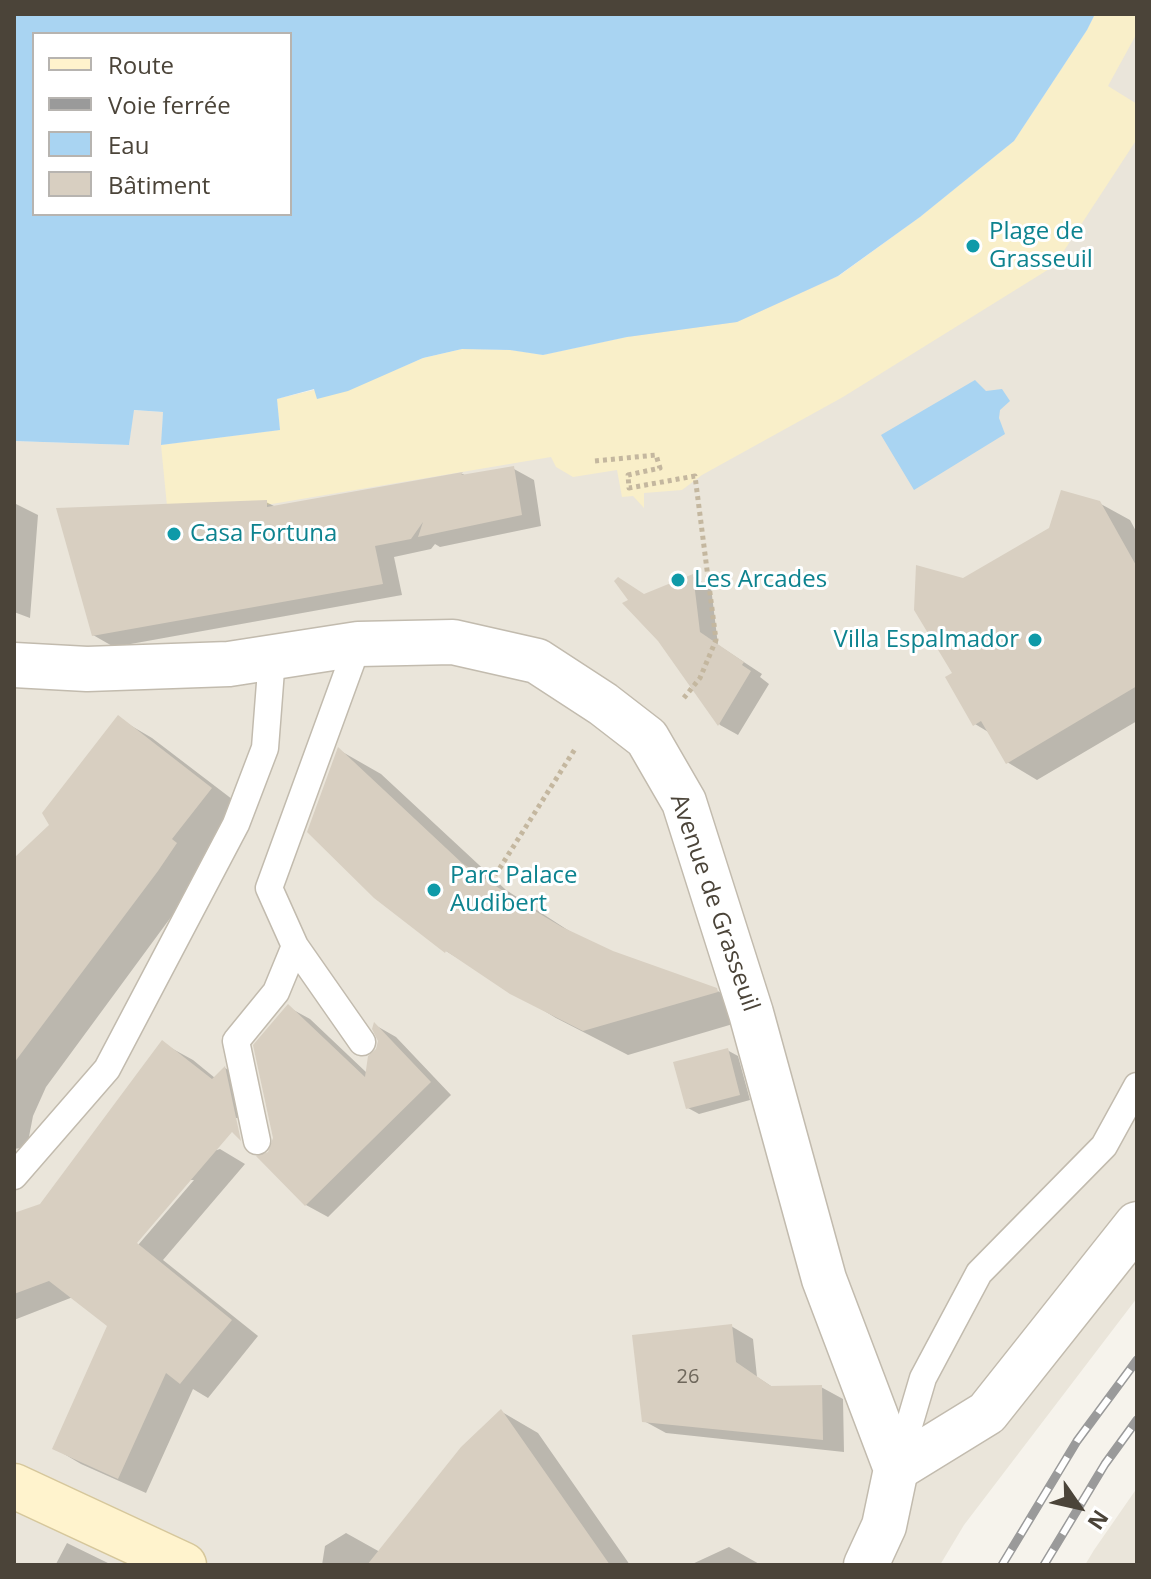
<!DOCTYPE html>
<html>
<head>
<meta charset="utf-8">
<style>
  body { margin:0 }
  #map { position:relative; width:1151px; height:1579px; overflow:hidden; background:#f6f3ec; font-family:"Open Sans",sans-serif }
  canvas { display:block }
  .frame { position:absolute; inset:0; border:16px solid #4b4439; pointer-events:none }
  .legend { position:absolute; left:32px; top:32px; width:260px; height:184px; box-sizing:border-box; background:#fff; border:2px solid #b7b4b0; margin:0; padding:10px 14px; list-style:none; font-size:24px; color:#4b4439 }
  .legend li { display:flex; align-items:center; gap:16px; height:40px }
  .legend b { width:40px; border:2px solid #b7b4b0 }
  .north { position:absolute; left:1039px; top:1467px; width:80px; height:80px; -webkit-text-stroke:6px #fff; paint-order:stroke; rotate:124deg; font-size:22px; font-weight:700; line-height:32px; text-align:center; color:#4b4439 }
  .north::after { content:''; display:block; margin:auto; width:28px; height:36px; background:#4b4439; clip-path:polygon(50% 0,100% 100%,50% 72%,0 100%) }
</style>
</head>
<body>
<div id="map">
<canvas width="1151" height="1579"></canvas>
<div class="frame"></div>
<ul class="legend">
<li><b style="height:10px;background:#fff3cd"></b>Route</li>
<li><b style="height:10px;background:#9a9a9a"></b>Voie ferrée</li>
<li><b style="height:22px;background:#a9d4f2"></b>Eau</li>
<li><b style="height:22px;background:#d8cfc1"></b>Bâtiment</li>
</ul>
<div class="north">N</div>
</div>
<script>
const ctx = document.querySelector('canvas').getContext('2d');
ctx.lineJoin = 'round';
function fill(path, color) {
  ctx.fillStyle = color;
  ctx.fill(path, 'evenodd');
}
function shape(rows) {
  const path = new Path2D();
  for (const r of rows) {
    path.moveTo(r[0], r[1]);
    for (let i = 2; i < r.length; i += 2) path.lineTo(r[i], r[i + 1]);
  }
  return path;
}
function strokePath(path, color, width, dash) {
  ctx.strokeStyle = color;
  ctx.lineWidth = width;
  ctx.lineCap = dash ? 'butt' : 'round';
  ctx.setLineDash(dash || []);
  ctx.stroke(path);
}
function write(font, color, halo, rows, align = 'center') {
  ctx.font = font + ' "Open Sans",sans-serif';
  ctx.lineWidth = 6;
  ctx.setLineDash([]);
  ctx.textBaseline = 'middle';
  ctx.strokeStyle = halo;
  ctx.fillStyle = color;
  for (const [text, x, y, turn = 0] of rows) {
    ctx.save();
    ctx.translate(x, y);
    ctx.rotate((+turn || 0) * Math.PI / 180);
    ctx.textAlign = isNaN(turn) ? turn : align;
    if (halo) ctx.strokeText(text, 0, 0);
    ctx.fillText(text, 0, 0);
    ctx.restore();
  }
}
fill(shape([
  [1095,14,1137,14,1137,1298,964,1525,940,1565,14,1565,14,441,129,445,133,410,163,412,162,445,280,430,277,399,390,372,462,349,510,350,543,355,627,337,839,276,920,217,1014,141,1087,30],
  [1137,1488,1137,1565,1085,1565,1094,1550]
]), '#eae5da');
fill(shape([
  [1095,14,1137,14,1137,33,1108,86,1137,104,1137,139,1054,266,843,397,702,475,682,490,644,493,644,508,633,496,622,497,617,470,573,477,556,467,551,457,254,507,167,506,161,445,280,430,277,399,390,372,423,358,462,349,510,350,543,355,627,337,737,322,839,276,920,217,1014,141,1087,30]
]), '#f9efc9');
fill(shape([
  [14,14,1095,14,1087,30,1014,141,920,217,838,276,737,322,627,337,543,355,510,350,462,349,423,358,348,391,317,399,314,389,277,399,280,430,161,445,163,412,134,410,129,445,14,441],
  [34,34,290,34,290,214,34,214],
  [975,380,986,391,1002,389,1010,401,1000,410,999,418,1005,434,914,490,881,435]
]), '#a9d4f2');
fill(shape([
  [514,469,534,480,541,526,440,547,435,544,431,549,394,557,402,595,114,647,93,635,266,502,276,507,463,474,466,476],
  [14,503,38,515,30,618,14,612],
  [1099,503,1130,520,1137,533,1137,721,1037,780,1007,762,990,733,975,724,955,673,963,580],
  [692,576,711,587,718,645,762,674,760,677,769,684,738,735,720,725,659,640,645,596],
  [118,718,152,738,245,809,210,864,46,1087,33,1116,27,1147,14,1149,14,861,52,826],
  [339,750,381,774,506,890,580,938,612,953,716,990,760,1016,628,1055,556,1018,446,951,375,897],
  [288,1007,310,1019,367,1073,380,1041,375,1025,396,1037,451,1095,328,1217,306,1205,268,1155,274,1147],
  [162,1043,193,1060,215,1078,225,1068,255,1085,261,1115,139,1130],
  [727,1050,738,1056,750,1100,699,1114,688,1108],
  [220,1149,245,1164,163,1260,258,1336,208,1398,193,1389,146,1493,81,1464,54,1448,110,1326,73,1297,14,1320,14,1243,41,1206],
  [188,1180,194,1180,132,1252,129,1249],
  [731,1326,753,1339,757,1377,774,1388,821,1387,843,1399,844,1452,666,1433,644,1421],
  [502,1412,538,1433,630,1565,322,1565,325,1546,346,1533,380,1552],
  [67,1543,112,1565,52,1565,56,1564],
  [729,1547,761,1565,690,1565]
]), '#0003');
fill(shape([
  [514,466,522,515,418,537,423,522,411,539,375,546,383,584,92,636,56,508,267,500,267,507,463,472,461,475],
  [1061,490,1100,501,1137,567,1137,686,1006,764,981,721,973,726,945,677,952,673,914,610,916,565,963,578,1049,528],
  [693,574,700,632,744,662,742,665,751,671,718,726,658,641,622,603,628,600,614,581,618,577,644,594],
  [118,715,212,788,172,839,177,843,158,871,14,1063,14,858,49,825,42,813],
  [338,747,462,863,515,899,562,927,613,951,717,988,718,992,583,1031,510,994,446,951,445,953,374,898,307,832],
  [288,1004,365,1077,368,1056,376,1049,378,1041,372,1029,374,1022,431,1082,305,1206,256,1156,268,1152,273,1138,253,1045],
  [162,1040,212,1079,225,1066,241,1141,232,1132,137,1243,232,1320,180,1384,166,1373,118,1479,52,1449,107,1326,49,1281,14,1294,14,1213,40,1204],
  [728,1048,740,1095,686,1109,673,1062],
  [732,1324,736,1362,771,1386,822,1385,823,1440,642,1422,632,1335],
  [501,1409,610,1565,367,1565,461,1447]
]), '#d8cfc1');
const service = shape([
  [295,946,362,1042],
  [257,1141,236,1041,276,992,295,946,269,888,358,644],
  [14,1176,107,1069,236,824,265,748,272,657],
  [897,1466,923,1378,979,1273,1104,1146,1137,1086]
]);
const minor = shape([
  [896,1469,987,1413,1137,1224]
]);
const tertiary = shape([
  [14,665,87,669,229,664,358,644,453,642,537,661,603,704,647,738,684,802,751,1013,824,1279,896,1469,884,1526,866,1565]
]);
const secondary = shape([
  [14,1486,184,1565]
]);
strokePath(service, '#c2bbae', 29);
strokePath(minor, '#c2bbae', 47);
strokePath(tertiary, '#c2bbae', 47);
strokePath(secondary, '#d6c79b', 47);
strokePath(shape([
  [595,461,656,455,660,468,628,475,629,488,695,476,716,640,700,678,683,699],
  [491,882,575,749]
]), '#c4b79f', 5, [4, 4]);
strokePath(service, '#fff', 26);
strokePath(minor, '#fff', 44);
strokePath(tertiary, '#fff', 44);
strokePath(secondary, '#fff3cd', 44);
const rail = shape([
  [1002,1565,1077,1441,1137,1360],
  [1044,1565,1105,1464,1137,1420]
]);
strokePath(rail, '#9a9a9a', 9);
strokePath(rail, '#fff', 6, [18]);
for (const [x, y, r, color] of [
  [973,246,8,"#0f9aa8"],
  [174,534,8,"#0f9aa8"],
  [678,580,8,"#0f9aa8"],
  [1035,640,8,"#0f9aa8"],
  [434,890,8,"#0f9aa8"]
]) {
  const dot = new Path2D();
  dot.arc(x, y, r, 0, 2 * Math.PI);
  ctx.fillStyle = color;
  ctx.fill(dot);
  strokePath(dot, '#fff', 3);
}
write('20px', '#6e675b', null, [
  ["26",688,1377]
]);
write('24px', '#0d838f', '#fff', [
  ["Plage de",989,232],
  ["Grasseuil",989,260],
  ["Casa Fortuna",190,534],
  ["Les Arcades",694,580],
  ["Villa Espalmador",1019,640,"right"],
  ["Parc Palace",450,876],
  ["Audibert",450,904]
], 'left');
write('24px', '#4b4439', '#fff', [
  ["Avenue de Grasseuil",714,903,71]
]);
</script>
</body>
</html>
